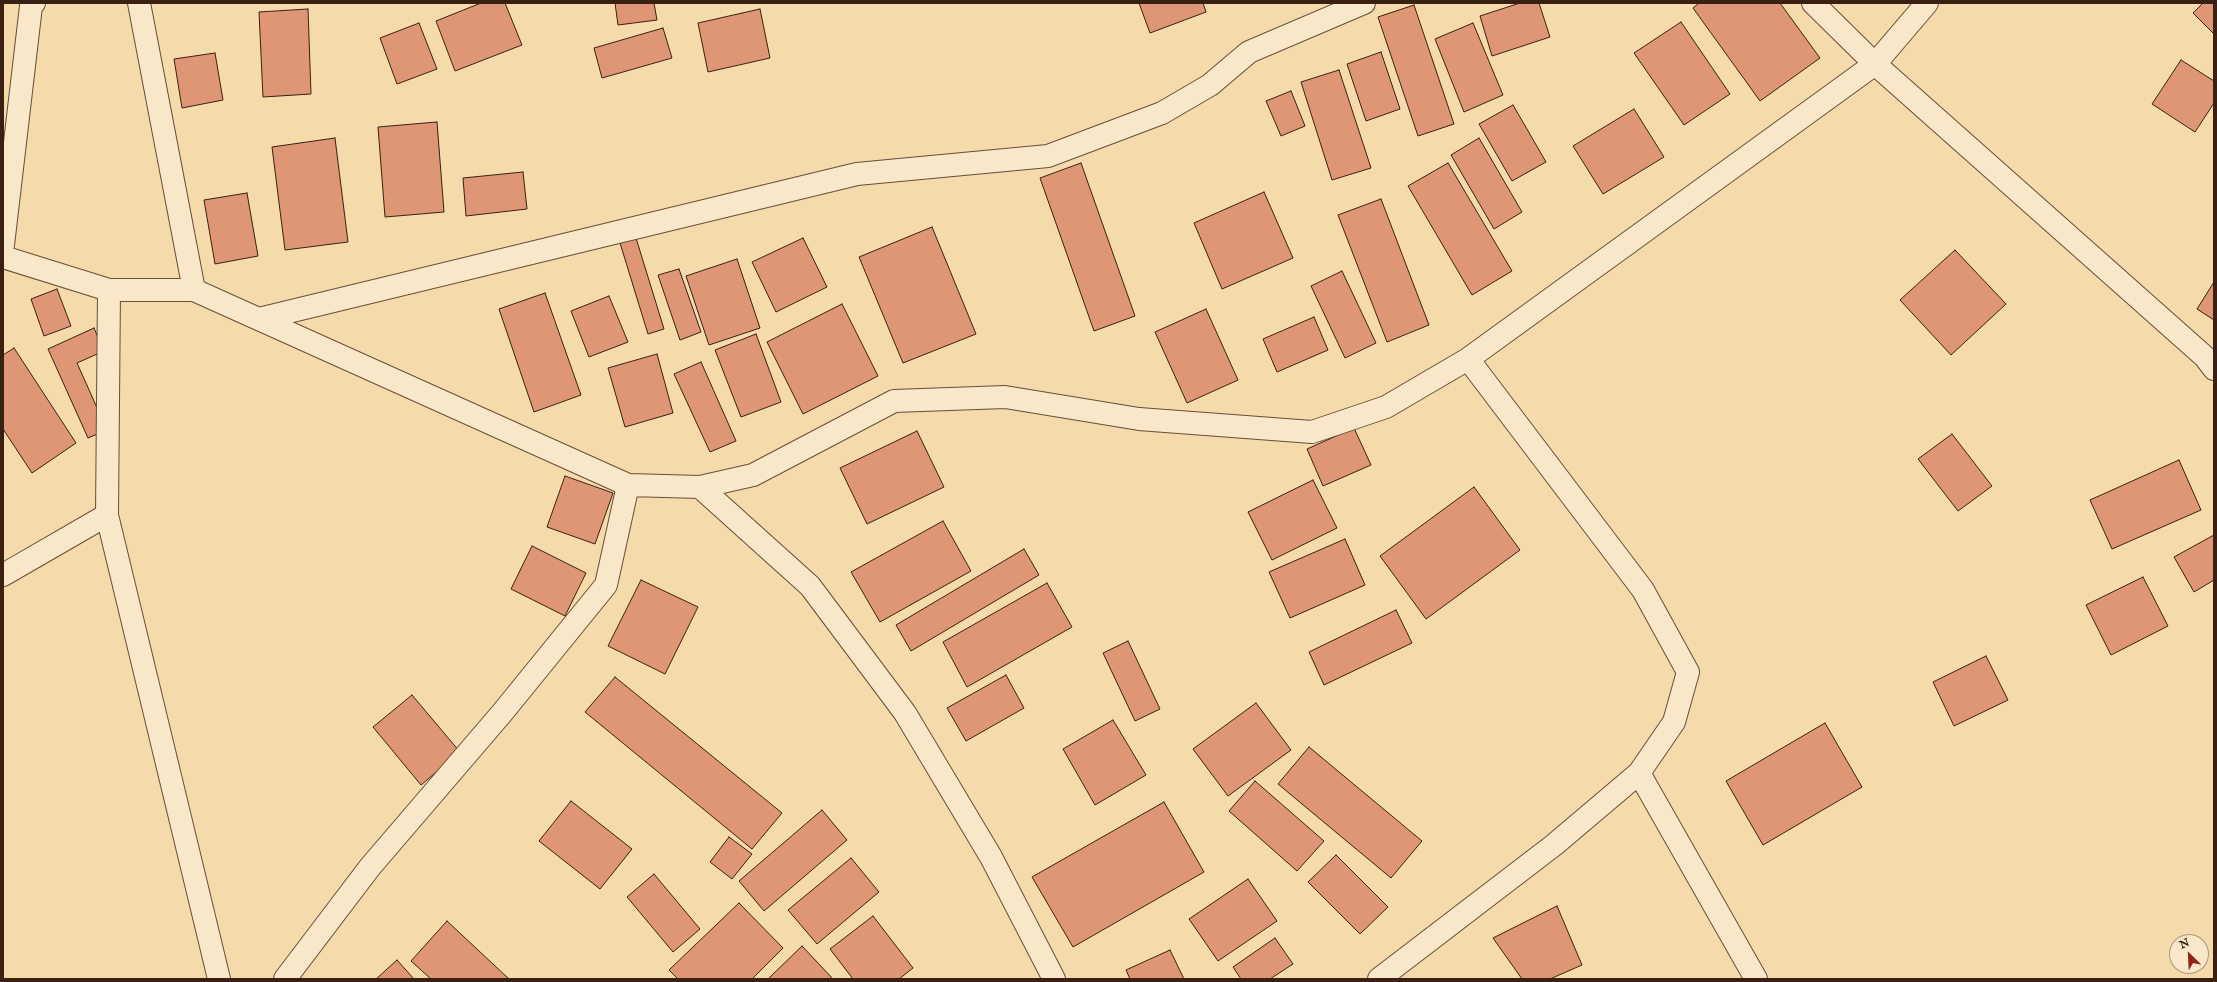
<!DOCTYPE html>
<html>
<head>
<meta charset="utf-8">
<style>
  body { margin:0 }
  #map { position:relative; width:2217px; height:982px; overflow:hidden; background:#f5daab; font-family:"IM FELL English",serif }
  canvas { display:block }
  .frame { position:absolute; inset:0; border:4px solid #392012; pointer-events:none }
  .north { position:absolute; left:2169px; top:934px; width:40px; height:40px; box-sizing:border-box; background:#f8e7c8; border:1px solid #ac977f; border-radius:50%; rotate:336deg; font-size:11px; font-weight:700; line-height:16px; text-align:center; color:#392012 }
  .north::after { content:''; display:block; margin:auto; width:14px; height:18px; background:#8f2418; clip-path:polygon(50% 0,100% 100%,50% 72%,0 100%) }
</style>
</head>
<body>
<div id="map">
<canvas width="2217" height="982"></canvas>
<div class="frame"></div>
<div class="north">N</div>
</div>
<script>
const ctx = document.querySelector('canvas').getContext('2d');
ctx.lineJoin = 'round';
function fill(path, color) {
  ctx.fillStyle = color;
  ctx.fill(path, 'evenodd');
}
function shape(rows) {
  const path = new Path2D();
  for (const r of rows) {
    path.moveTo(r[0], r[1]);
    for (let i = 2; i < r.length; i += 2) path.lineTo(r[i], r[i + 1]);
  }
  return path;
}
function strokePath(path, color, width, dash) {
  ctx.strokeStyle = color;
  ctx.lineWidth = width;
  ctx.lineCap = dash ? 'butt' : 'round';
  ctx.setLineDash(dash || []);
  ctx.stroke(path);
}
const building = shape([
  [481,3,505,3,522,45,455,71,436,21,481,3],
  [615,3,654,3,657,20,618,25,615,3],
  [1139,3,1203,3,1206,12,1150,33,1139,3],
  [1520,3,1539,3,1550,37,1492,56,1480,16,1520,3],
  [1699,3,1780,3,1820,58,1760,101,1693,8,1699,3],
  [2203,3,2214,3,2214,34,2193,13,2203,3],
  [1414,5,1454,124,1418,136,1378,17,1414,5],
  [308,9,311,94,263,97,259,12,308,9],
  [760,9,770,58,708,72,698,23,760,9],
  [1681,22,1730,94,1684,125,1634,53,1681,22],
  [419,23,437,69,397,84,380,38,419,23],
  [1473,23,1503,95,1464,112,1435,39,1473,23],
  [663,28,672,58,602,78,594,48,663,28],
  [1381,52,1400,109,1366,121,1347,64,1381,52],
  [215,53,223,100,182,108,174,59,215,53],
  [2181,60,2214,81,2214,103,2195,132,2152,104,2181,60],
  [1339,70,1371,168,1332,180,1301,82,1339,70],
  [1291,91,1305,126,1281,136,1266,101,1291,91],
  [1513,105,1546,162,1512,181,1479,124,1513,105],
  [1634,109,1664,157,1603,194,1573,146,1634,109],
  [437,122,444,212,385,217,378,127,437,122],
  [335,138,348,242,285,250,272,147,335,138],
  [1479,138,1522,212,1494,229,1451,155,1479,138],
  [1081,163,1135,316,1094,331,1040,178,1081,163],
  [1448,163,1512,271,1472,295,1408,186,1448,163],
  [523,172,527,209,466,216,463,178,523,172],
  [1264,192,1293,258,1222,289,1194,223,1264,192],
  [247,193,258,256,215,264,204,200,247,193],
  [1381,199,1429,325,1387,342,1338,215,1381,199],
  [932,227,976,334,903,363,859,257,932,227],
  [636,238,664,329,648,334,620,243,636,238],
  [803,238,827,287,776,312,752,262,803,238],
  [1955,250,2006,304,1951,355,1900,300,1955,250],
  [737,259,760,328,709,345,686,276,737,259],
  [679,269,701,332,680,340,658,275,679,269],
  [1342,271,1376,343,1345,358,1311,286,1342,271],
  [2214,282,2214,320,2197,309,2214,282],
  [57,289,71,326,44,336,31,299,57,289],
  [545,293,581,395,534,412,499,309,545,293],
  [609,296,628,342,589,357,571,311,609,296],
  [842,304,878,376,803,414,767,342,842,304],
  [1206,309,1238,380,1187,403,1155,332,1206,309],
  [1314,317,1328,350,1277,372,1263,339,1314,317],
  [94,328,104,351,77,363,107,430,88,438,48,349,94,328],
  [756,334,781,402,741,417,715,350,756,334],
  [14,348,76,443,32,473,3,429,3,355,14,348],
  [657,354,673,413,625,427,608,368,657,354],
  [701,362,736,441,710,452,674,374,701,362],
  [1354,428,1371,465,1323,486,1307,449,1354,428],
  [917,431,944,487,867,524,840,468,917,431],
  [1952,434,1992,486,1958,511,1918,459,1952,434],
  [2179,460,2201,510,2112,549,2090,500,2179,460],
  [565,476,613,493,595,544,547,527,565,476],
  [1313,480,1337,528,1272,560,1248,512,1313,480],
  [1474,487,1520,550,1426,619,1380,556,1474,487],
  [943,521,971,571,880,622,851,572,943,521],
  [2214,535,2214,580,2194,592,2174,557,2214,535],
  [1345,539,1365,585,1290,618,1269,572,1345,539],
  [532,546,586,573,565,616,511,589,532,546],
  [1024,549,1039,575,911,651,896,625,1024,549],
  [2143,577,2168,626,2111,655,2086,605,2143,577],
  [641,580,698,607,665,674,608,646,641,580],
  [1047,583,1072,627,967,687,943,642,1047,583],
  [1396,610,1412,643,1324,685,1309,652,1396,610],
  [1128,641,1160,709,1135,721,1103,653,1128,641],
  [1986,656,2008,700,1954,726,1933,682,1986,656],
  [1006,675,1024,708,966,741,947,708,1006,675],
  [615,677,782,813,752,849,585,712,615,677],
  [412,695,460,752,421,785,373,727,412,695],
  [1256,703,1291,750,1228,796,1193,749,1256,703],
  [1113,720,1146,775,1095,805,1063,749,1113,720],
  [1825,723,1862,787,1763,845,1726,781,1825,723],
  [1309,747,1422,841,1391,878,1278,784,1309,747],
  [1255,781,1324,841,1297,871,1229,811,1255,781],
  [571,801,632,849,600,889,539,841,571,801],
  [1164,802,1204,872,1073,947,1032,877,1164,802],
  [822,810,847,840,764,911,739,881,822,810],
  [729,837,752,854,732,879,710,862,729,837],
  [1336,855,1388,907,1360,934,1308,882,1336,855],
  [851,858,879,892,817,944,788,910,851,858],
  [654,874,700,929,673,952,627,897,654,874],
  [1248,879,1277,921,1218,961,1189,919,1248,879],
  [739,903,783,948,752,979,678,979,669,970,739,903],
  [1557,906,1582,965,1550,979,1522,979,1493,938,1557,906],
  [873,916,913,968,899,979,853,979,830,949,873,916],
  [447,921,509,979,431,979,411,961,447,921],
  [1275,938,1293,964,1270,979,1241,979,1233,967,1275,938],
  [802,946,833,979,768,979,802,946],
  [1170,950,1184,979,1130,979,1126,970,1170,950],
  [397,960,414,979,376,979,397,960]
]);
fill(building, '#de9677');
strokePath(building, '#392012', 1);
const street = shape([
  [139,3,194,290],
  [1813,3,1875,64,2205,357,2214,369],
  [3,245,31,6,34,3],
  [3,257,109,290,194,290,628,485,700,487,753,475,894,401,1005,397,1139,419,1312,432,1386,407,1468,359,1643,590,1688,672,1674,722,1639,773,1554,845,1379,979],
  [109,290,107,515,219,979],
  [259,319,857,174,1048,156,1162,113,1210,85,1249,52,1364,3],
  [1468,359,1875,64,1927,3],
  [700,487,810,586,905,713,991,857,1054,979],
  [3,575,107,515],
  [1639,773,1756,979],
  [285,979,370,867,502,713,606,585,628,485]
]);
strokePath(street, '#684e38', 24);
strokePath(street, '#f8e7c8', 22);
</script>
</body>
</html>
